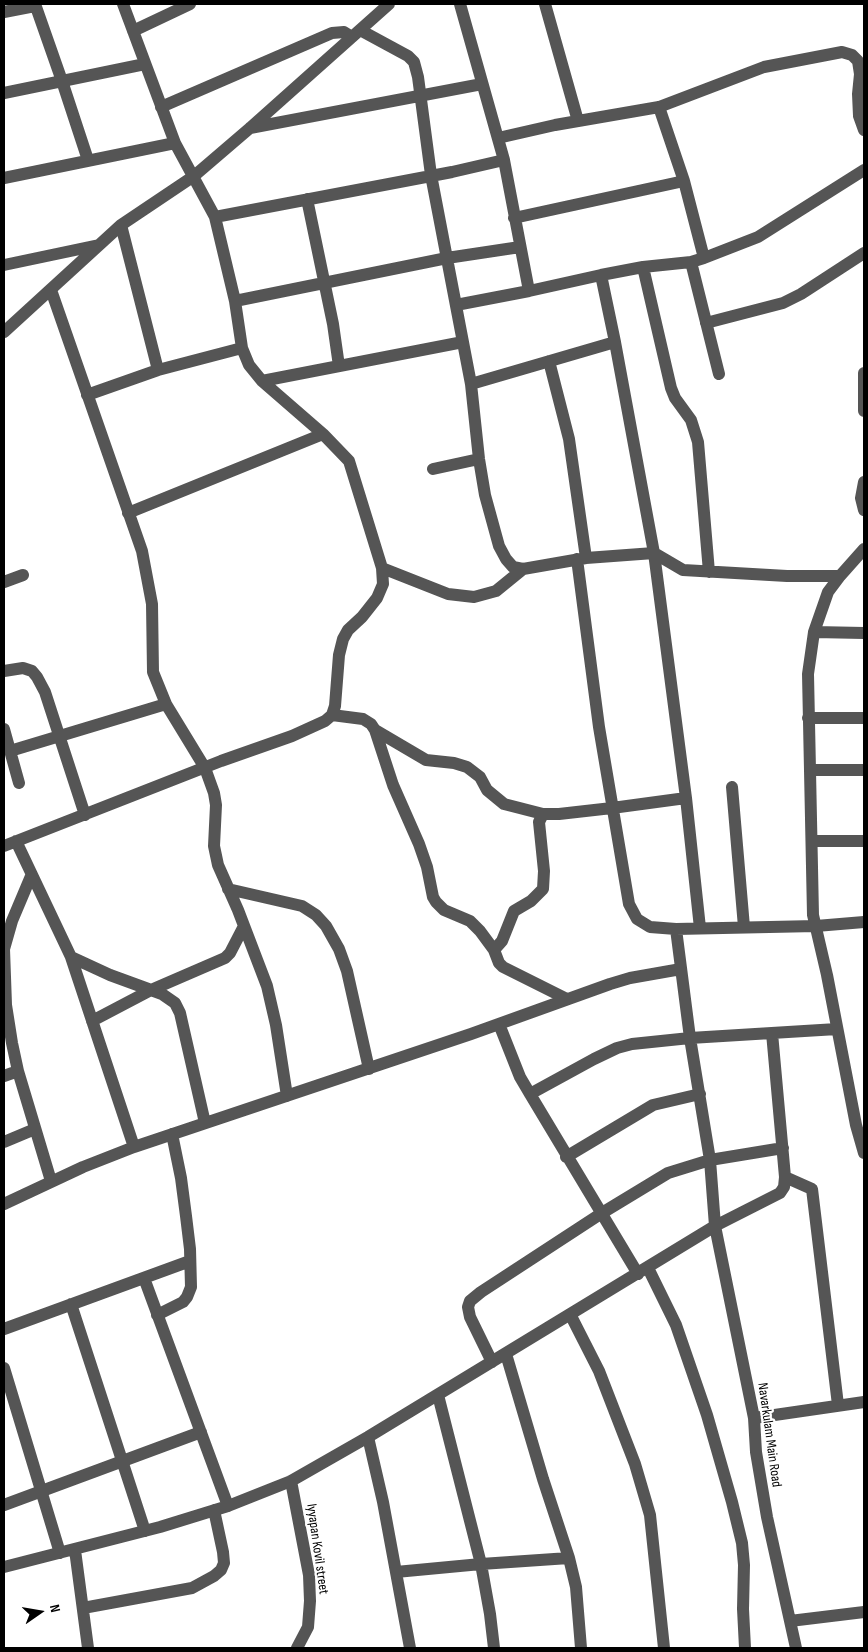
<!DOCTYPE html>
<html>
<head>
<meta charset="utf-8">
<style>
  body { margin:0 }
  #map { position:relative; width:868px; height:1652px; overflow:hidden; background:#fff; font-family:"Sofia Sans Condensed",sans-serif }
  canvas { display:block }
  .frame { position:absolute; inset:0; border:5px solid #000; pointer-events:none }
  .north { position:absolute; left:15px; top:1587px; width:50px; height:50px; -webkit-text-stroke:4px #fff; paint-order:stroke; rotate:77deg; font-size:14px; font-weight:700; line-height:20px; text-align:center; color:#000 }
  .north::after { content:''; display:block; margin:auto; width:18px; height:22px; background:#000; clip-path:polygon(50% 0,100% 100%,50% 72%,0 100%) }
</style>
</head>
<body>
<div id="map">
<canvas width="868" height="1652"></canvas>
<div class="frame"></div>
<div class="north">N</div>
</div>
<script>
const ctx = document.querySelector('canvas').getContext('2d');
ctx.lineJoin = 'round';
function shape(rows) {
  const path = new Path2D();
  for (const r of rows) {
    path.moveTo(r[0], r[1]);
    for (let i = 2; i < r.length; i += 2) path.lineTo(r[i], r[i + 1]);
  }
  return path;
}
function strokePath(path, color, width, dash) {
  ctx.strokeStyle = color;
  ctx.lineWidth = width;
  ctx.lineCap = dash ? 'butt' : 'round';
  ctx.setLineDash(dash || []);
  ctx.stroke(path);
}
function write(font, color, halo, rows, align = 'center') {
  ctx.font = font + ' "Sofia Sans Condensed",sans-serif';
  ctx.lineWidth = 4.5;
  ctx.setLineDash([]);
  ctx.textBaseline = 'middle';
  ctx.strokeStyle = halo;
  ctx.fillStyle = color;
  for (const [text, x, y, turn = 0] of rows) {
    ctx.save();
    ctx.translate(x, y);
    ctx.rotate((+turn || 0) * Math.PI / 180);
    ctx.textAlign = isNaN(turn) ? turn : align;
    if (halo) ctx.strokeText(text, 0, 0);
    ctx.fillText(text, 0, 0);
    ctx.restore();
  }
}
strokePath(shape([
  [35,4,62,81,88,160],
  [460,4,504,160,529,291],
  [545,4,578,121],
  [4,12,35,6],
  [360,30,408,56,414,62,418,77,431,175,471,384,479,459,485,495,499,546,506,559,513,567,523,569,586,558,654,553,683,570,787,576,840,576],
  [133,31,190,4],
  [4,93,145,64],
  [161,107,332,33,344,32,352,37],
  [659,107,684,181,704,258],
  [250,128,482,84],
  [498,138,555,125,659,107,764,67,842,52,852,55,858,61,860,74,858,94,859,116,864,130],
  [4,178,175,143],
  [307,199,333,324,339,366],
  [215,217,452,172,504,160],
  [514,218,684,181],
  [121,225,158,370],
  [691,262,719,374],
  [4,265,99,245],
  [643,267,671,388,675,398,691,420,698,442,709,572],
  [601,275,615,342,654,553,686,798,700,928],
  [51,290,142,551,152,604,153,672,166,704,205,768,214,793,216,805,214,846,218,865,238,910,267,986,276,1025,287,1096],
  [235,301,447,258,520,247],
  [456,305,529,291,601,275,643,267,691,262,704,258,758,237,864,170],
  [706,323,783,303,801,294,864,253],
  [4,332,121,225,194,176,250,128,389,4],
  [549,361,569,439,586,558],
  [864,373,864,411],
  [262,381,463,342],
  [471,384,615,342],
  [87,395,158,370,242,348],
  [433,469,479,459],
  [864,482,861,498,864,510],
  [128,513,323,434],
  [864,549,840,576,828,592,814,632,808,674,813,915,827,975,856,1125,864,1153],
  [577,559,599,727,629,904,637,919,650,927,676,929,816,926,864,922],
  [382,568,448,594,474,597,496,591,523,569],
  [4,582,23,575],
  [814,632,864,633],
  [4,671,23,668,32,671,37,677,45,692,85,815],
  [332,715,363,719,371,724,375,730,393,785,419,844,427,867,433,897,436,902,444,910,470,921,480,931,494,950,499,963,503,967,567,999],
  [808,718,864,718],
  [4,729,19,783],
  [375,730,426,760,454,763,467,767,480,777,487,790,504,804,543,814,559,814,612,808,686,798],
  [10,751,166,704],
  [810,770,864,770],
  [732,787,744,927],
  [16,841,71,957,134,1147],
  [812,841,864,841],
  [4,846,221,761,292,736,325,721,332,715,335,706,339,655,343,639,348,630,362,617,377,598,383,584,382,568,349,461,323,434,262,381,249,365,242,348,235,301,215,217,175,143,123,4],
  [31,876,12,921,4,949,6,1005,12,1043,18,1071,51,1181],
  [228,889,302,906,316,915,326,926,339,949,347,971,369,1069],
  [676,929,690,1038,710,1160,715,1226,754,1418,756,1452,767,1517,796,1648],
  [494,950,502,941,514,911,531,901,543,889,544,871,539,822,543,814],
  [71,957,110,975,162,994,175,1003,180,1013,205,1123],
  [92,1021,151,990,225,958,230,953,244,926],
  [499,1024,520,1077,530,1094,638,1274],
  [4,1076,18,1071],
  [530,1094,594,1059,617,1048,632,1044,690,1038,837,1029],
  [4,1142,35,1129],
  [566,1157,653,1105,700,1094],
  [785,1177,812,1189,838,1405],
  [4,1204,83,1167,134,1147,471,1034,610,984,630,978,681,969],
  [648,1268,676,1325,707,1415,732,1502,742,1543,744,1565,743,1609,745,1648],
  [144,1278,228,1506],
  [71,1304,145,1531],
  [570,1314,599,1371,635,1464,650,1515,664,1648],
  [157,1315,183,1302,187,1297,191,1287,190,1249,186,1216,181,1178,172,1134],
  [4,1329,190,1261],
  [506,1354,543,1479,569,1558,576,1587,581,1648],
  [492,1362,470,1317,468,1307,470,1301,481,1292,602,1213,668,1173,710,1160,783,1148],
  [4,1368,60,1553],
  [438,1395,481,1564,490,1614,494,1648],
  [754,1418,864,1402],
  [368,1437,383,1502,410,1648],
  [291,1481,309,1575,310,1601,308,1627,297,1648],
  [4,1505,201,1432],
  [75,1550,88,1648],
  [4,1567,160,1527,228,1506,291,1481,368,1437,715,1226,780,1193,784,1187,785,1177,772,1033],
  [396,1572,481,1564,569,1558],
  [83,1608,192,1588,214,1576,221,1570,224,1563,223,1552,214,1510],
  [790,1621,864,1612]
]), '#555', 12);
write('14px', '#000', '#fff', [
  ["Navarkulam Main Road",769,1435,82],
  ["Iyyapan Kovil street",317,1549,82]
]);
</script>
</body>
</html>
